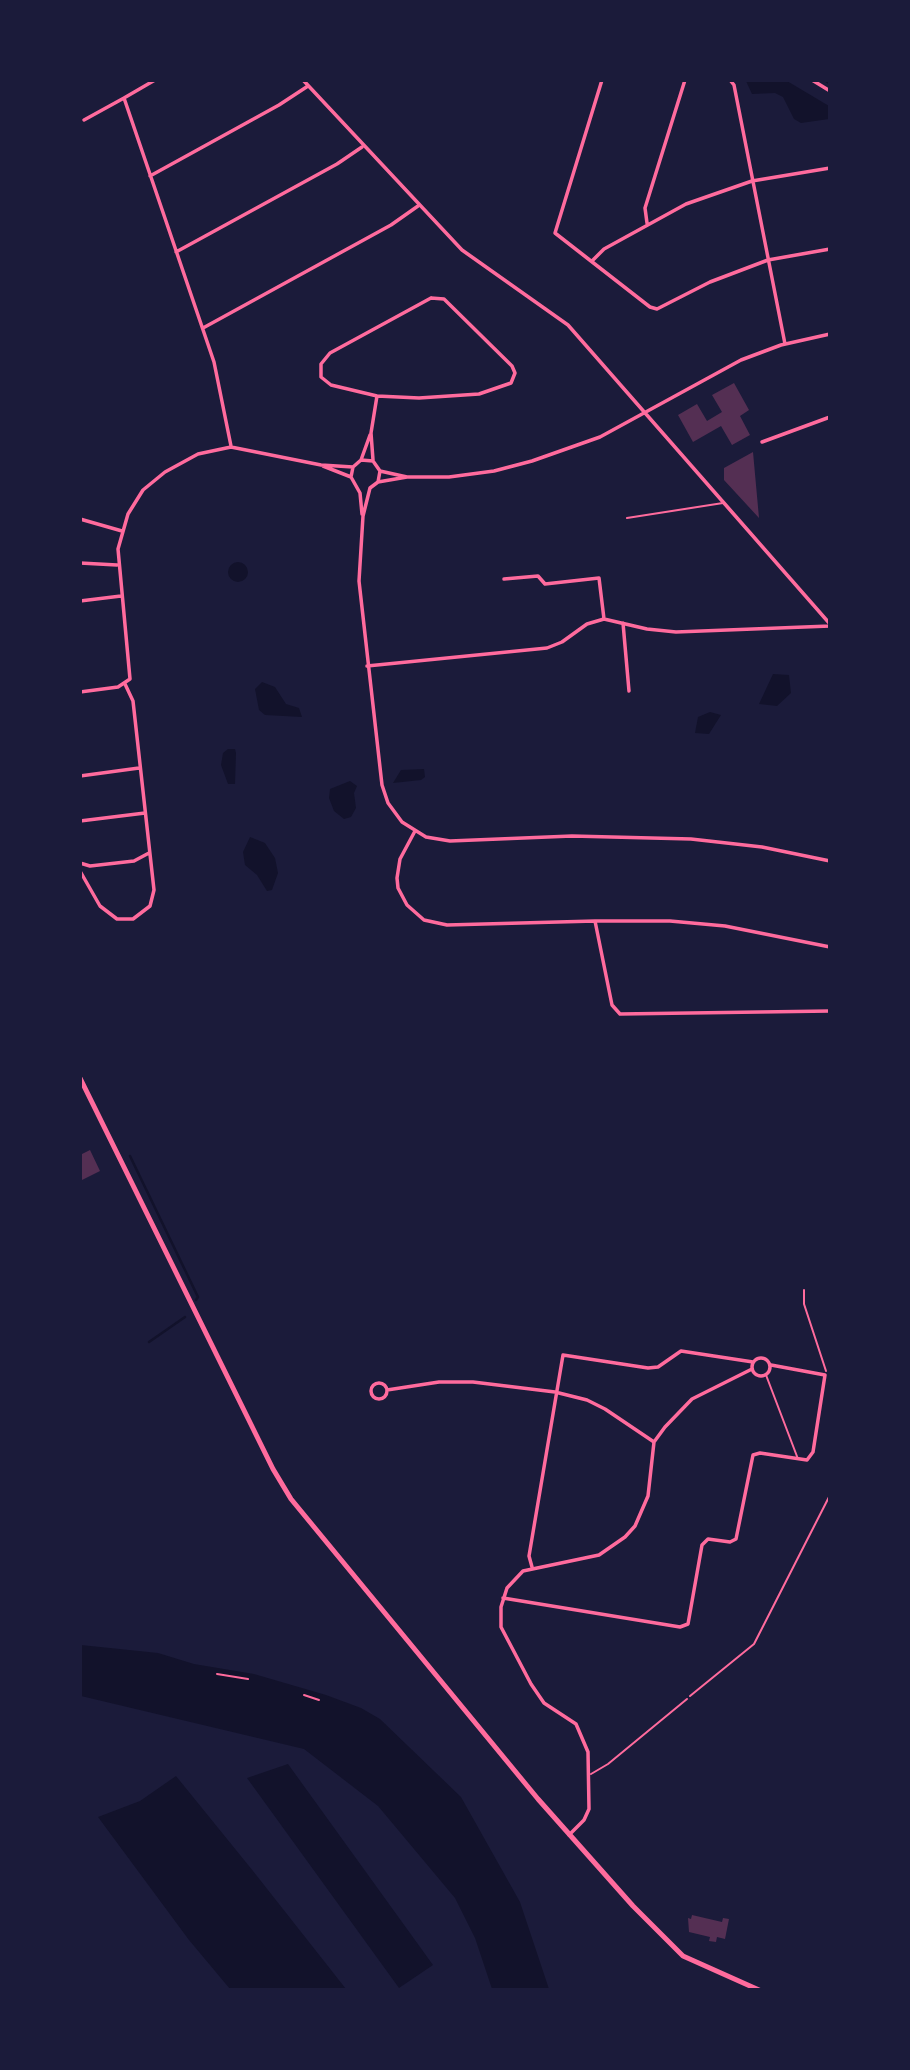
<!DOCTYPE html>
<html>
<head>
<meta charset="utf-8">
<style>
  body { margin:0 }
  #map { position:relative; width:910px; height:2070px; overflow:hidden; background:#1b1b3a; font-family:"Roboto Condensed",sans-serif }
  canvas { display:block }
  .frame { position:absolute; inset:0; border:82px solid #1b1b3a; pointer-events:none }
</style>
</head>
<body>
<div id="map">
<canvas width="910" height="2070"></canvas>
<div class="frame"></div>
</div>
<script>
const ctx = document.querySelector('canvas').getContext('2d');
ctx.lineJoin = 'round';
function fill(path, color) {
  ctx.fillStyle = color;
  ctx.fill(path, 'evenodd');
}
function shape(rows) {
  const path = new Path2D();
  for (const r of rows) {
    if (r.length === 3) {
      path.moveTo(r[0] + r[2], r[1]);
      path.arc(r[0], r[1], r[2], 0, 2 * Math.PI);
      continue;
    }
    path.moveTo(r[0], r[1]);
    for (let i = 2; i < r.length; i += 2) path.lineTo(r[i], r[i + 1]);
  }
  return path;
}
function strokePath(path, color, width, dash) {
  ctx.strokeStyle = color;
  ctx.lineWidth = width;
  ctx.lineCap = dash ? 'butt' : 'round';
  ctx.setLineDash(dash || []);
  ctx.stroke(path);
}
fill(shape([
  [746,81,787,81,829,106,829,119,801,123,794,119,783,97,775,93,752,94],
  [238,572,10],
  [773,674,789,675,791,693,777,706,759,704],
  [262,682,275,687,286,704,299,708,302,717,265,715,259,710,255,689],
  [710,712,721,715,709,734,695,733,698,717],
  [228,749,235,749,236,753,235,784,228,784,221,765,223,753],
  [424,769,425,777,421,780,393,783,401,770],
  [350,781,357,786,354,793,356,808,351,817,344,819,334,811,329,798,330,789],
  [250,837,265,843,275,858,278,873,272,890,267,891,257,875,245,865,243,852],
  [81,1645,158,1653,194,1664,254,1674,326,1695,361,1708,380,1719,461,1797,520,1902,549,1989,492,1989,475,1938,455,1898,378,1806,304,1749,81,1696],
  [288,1764,433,1965,399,1988,247,1778],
  [176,1776,253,1871,346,1989,230,1989,189,1940,98,1817,140,1801]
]), '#12122b');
strokePath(shape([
  [825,80,830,84],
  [130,1156,198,1297,196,1300],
  [149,1342,185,1317]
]), '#12122b', 2.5);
fill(shape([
  [734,383,749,410,740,416,750,435,732,445,721,426,693,442,678,415,697,404,707,421,722,412,712,395],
  [753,452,759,518,724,480,724,468],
  [90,1150,100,1171,82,1180,80,1155],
  [692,1915,722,1922,723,1918,729,1919,725,1939,717,1937,716,1942,709,1941,710,1937,689,1932,688,1918,691,1919]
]), '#542f53');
strokePath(shape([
  [804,1290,804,1304,826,1371],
  [217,1674,248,1679],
  [304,1695,319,1700],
  [690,1696,754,1644,830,1495]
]), '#ff6b9d', 2);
strokePath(shape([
  [627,518,723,503],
  [766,1375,798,1459],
  [591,1774,608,1764,687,1699]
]), '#ff6b9d', 2);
strokePath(shape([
  [155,80,124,98,214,362,231,446],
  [303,80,462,250,568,325,830,624],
  [602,80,555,233,650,307,657,309,710,282,768,260,830,249],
  [730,80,734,85,785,344],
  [812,80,830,91],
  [84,120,124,98],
  [150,176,279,105,308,86],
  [647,223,645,208,685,80],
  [176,252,337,164,362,147],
  [592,261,604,249,686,204,752,181,830,168],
  [431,298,444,299,512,366,515,373,511,383,479,394,419,398,377,396,331,385,321,377,321,364,330,353,431,298],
  [203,328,391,225,418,206],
  [762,442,830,417],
  [361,460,370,435],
  [373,460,371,433,377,396],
  [323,466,351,477],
  [380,471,407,477,449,477,494,471,532,461,600,437,741,360,781,345,830,334],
  [407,477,378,482,370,488,363,516,359,581,382,785,388,803,402,822,426,837,450,841,572,836,691,839,762,847,830,861],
  [362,514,360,493,351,477,353,467,361,460,373,461,380,471,378,482],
  [80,519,122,531],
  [80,563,117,565],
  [504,579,538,576,545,584,599,578,604,619],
  [80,601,121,596],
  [623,623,629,691],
  [367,666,547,648,562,642,587,624,604,619,647,629,676,632,830,626],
  [80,692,118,687,130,679,118,549,128,514,143,490,165,472,198,454,231,447,321,465,353,467],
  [80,776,139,768],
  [80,821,145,813],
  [415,831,400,859,397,878,398,888,407,905,424,920,447,925,595,921],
  [80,863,90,866,134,861,149,853],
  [80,871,100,906,117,919,133,919,150,906,154,890,133,701,125,684],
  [830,947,725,926,670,921,595,921,612,1005,620,1014,830,1011],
  [761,1367,9],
  [379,1391,8],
  [387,1390,439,1382,473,1382,555,1392,587,1400,605,1409,654,1442,665,1427,692,1399,752,1369],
  [532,1567,529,1556,563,1355,648,1368,658,1367,681,1351,753,1362],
  [503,1598,680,1627,688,1624,702,1545,708,1539,730,1542,736,1539,753,1455,760,1453,807,1460,813,1452,825,1375,771,1365],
  [569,1835,584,1820,589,1809,588,1752,576,1724,544,1703,531,1684,501,1627,501,1607,507,1588,523,1571,599,1555,625,1537,635,1526,648,1496,654,1442]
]), '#ff6b9d', 3.5);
strokePath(shape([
  [80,1078,273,1469,291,1499,538,1799,633,1906,683,1956,759,1990]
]), '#ff6b9d', 5);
</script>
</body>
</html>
